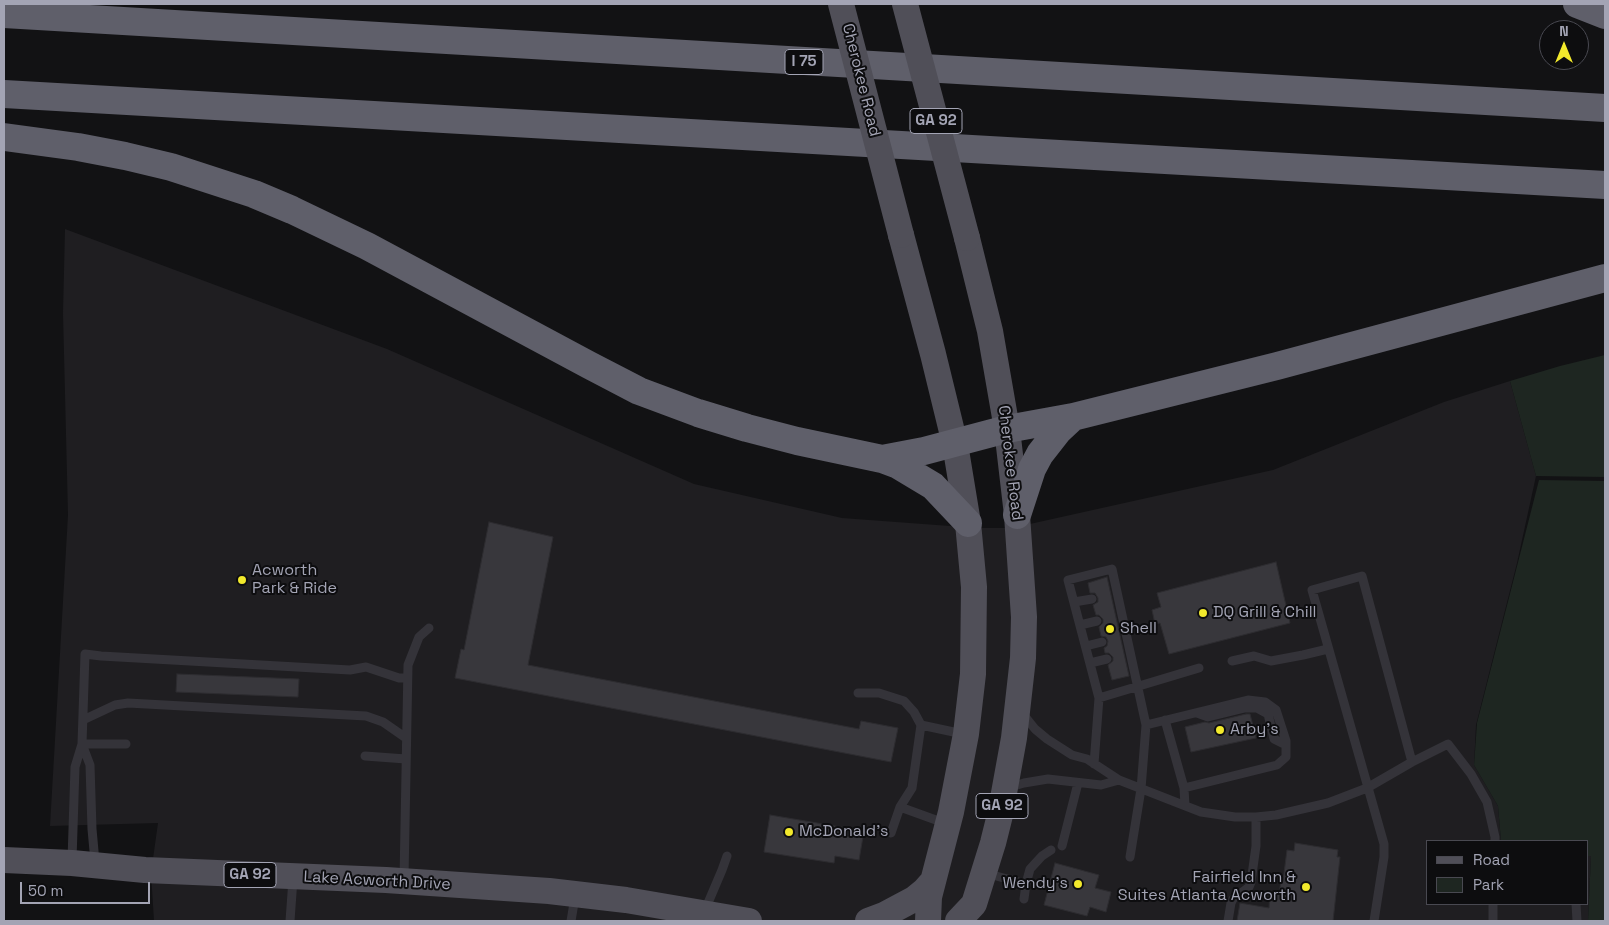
<!DOCTYPE html>
<html>
<head>
<meta charset="utf-8">
<style>
  body { margin:0 }
  #map { position:relative; width:1609px; height:925px; overflow:hidden; background:#121214; font-family:"Space Grotesk",sans-serif }
  canvas { display:block }
  .frame { position:absolute; inset:0; border:5px solid #a3a4b4; pointer-events:none }
  .legend { position:absolute; left:1426px; top:840px; width:162px; height:65px; box-sizing:border-box; background:#0d0d0f; border:1px solid #494951; margin:0; padding:6px 9px; list-style:none; font-size:15px; color:#a3a4b4 }
  .legend li { display:flex; align-items:center; gap:10px; height:25px }
  .legend b { width:25px; border:1px solid #494951 }
  .north { position:absolute; left:1539px; top:20px; width:50px; height:50px; box-sizing:border-box; background:#0d0d0f; border:1px solid #494951; border-radius:50%; rotate:0deg; font-size:14px; font-weight:700; line-height:20px; text-align:center; color:#a3a4b4 }
  .north::after { content:''; display:block; margin:auto; width:18px; height:22px; background:#f2e92c; clip-path:polygon(50% 0,100% 100%,50% 72%,0 100%) }
  .scale { position:absolute; left:20px; top:882px; width:130px; height:22px; box-sizing:border-box; border:2px solid #a3a4b4; border-top:0; padding-left:6px; font-size:15px; line-height:18px; white-space:nowrap; color:#a3a4b4; -webkit-text-stroke:4px #0d0d0f; paint-order:stroke }
</style>
</head>
<body>
<div id="map">
<canvas width="1609" height="925"></canvas>
<div class="frame"></div>
<ul class="legend">
<li><b style="height:6px;background:#504f58"></b>Road</li>
<li><b style="height:14px;background:#1e2621"></b>Park</li>
</ul>
<div class="north">N</div>
<div class="scale">50 m</div>
</div>
<script>
const ctx = document.querySelector('canvas').getContext('2d');
ctx.lineJoin = 'round';
function fill(path, color) {
  ctx.fillStyle = color;
  ctx.fill(path, 'evenodd');
}
function shape(rows) {
  const path = new Path2D();
  for (const r of rows) {
    path.moveTo(r[0], r[1]);
    for (let i = 2; i < r.length; i += 2) path.lineTo(r[i], r[i + 1]);
  }
  return path;
}
function strokePath(path, color, width, dash) {
  ctx.strokeStyle = color;
  ctx.lineWidth = width;
  ctx.lineCap = dash ? 'butt' : 'round';
  ctx.setLineDash(dash || []);
  ctx.stroke(path);
}
function write(font, color, halo, rows, align = 'center') {
  ctx.font = font + ' "Space Grotesk",sans-serif';
  ctx.lineWidth = 4;
  ctx.setLineDash([]);
  ctx.textBaseline = 'middle';
  ctx.strokeStyle = halo;
  ctx.fillStyle = color;
  for (const [text, x, y, turn = 0] of rows) {
    ctx.save();
    ctx.translate(x, y);
    ctx.rotate((+turn || 0) * Math.PI / 180);
    ctx.textAlign = isNaN(turn) ? turn : align;
    if (halo) ctx.strokeText(text, 0, 0);
    ctx.fillText(text, 0, 0);
    ctx.restore();
  }
}
fill(shape([
  [65,229,387,349,694,484,842,518,977,528,1012,528,1273,470,1444,402,1510,381,1536,476,1517,563,1476,725,1474,765,1498,806,1501,841,1428,841,1428,904,1588,904,1588,856,1591,856,1588,921,154,921,151,873,158,823,50,826,68,515,63,313]
]), '#1f1e21');
fill(shape([
  [1605,355,1605,477,1536,476,1510,381,1560,366],
  [1539,480,1605,481,1605,921,1588,921,1591,856,1588,856,1588,841,1501,841,1498,806,1474,765,1477,723]
]), '#1e2621');
const building = shape([
  [489,522,553,537,528,665,859,729,861,721,898,728,891,762,455,678,461,649,464,650,489,522],
  [1276,562,1290,623,1169,654,1160,623,1155,624,1152,610,1161,607,1157,593,1276,562],
  [1107,577,1129,676,1112,680,1108,665,1113,661,1113,657,1109,653,1105,653,1104,648,1107,646,1108,641,1106,637,1101,636,1099,627,1103,623,1103,619,1099,615,1096,615,1093,605,1098,602,1098,598,1095,593,1090,593,1088,583,1107,577],
  [177,674,299,679,298,697,176,692,177,674],
  [1246,714,1250,714,1256,738,1191,752,1185,727,1205,722,1209,723,1246,714],
  [770,815,864,831,859,860,835,856,834,863,764,852,770,815],
  [1295,843,1338,850,1337,857,1340,857,1333,921,1237,921,1240,903,1269,908,1270,892,1279,894,1281,881,1283,881,1287,850,1294,851,1295,843],
  [1055,863,1099,875,1095,888,1111,892,1106,912,1090,907,1087,916,1044,905,1055,863]
]);
fill(building, '#38373c');
strokePath(building, '#2d2c30', 1);
strokePath(shape([
  [1074,602,1092,599],
  [1080,625,1097,621],
  [1086,646,1102,642],
  [1232,661,1254,656,1271,661,1303,655,1328,649],
  [1090,663,1107,659],
  [858,693,879,693,904,701,914,712,921,725,912,788,900,807,891,833],
  [1099,698,1199,668],
  [1197,713,1208,717,1245,708,1257,708,1268,714,1274,739,1286,745],
  [1023,714,1035,729,1047,739,1072,755,1087,759,1119,780,1201,812,1235,817,1256,817,1276,815,1328,803,1367,788,1412,762,1448,744,1471,774,1487,802,1495,837,1495,841],
  [83,720,115,705,128,703,366,716,383,722,406,738],
  [1165,720,1184,788,1185,806],
  [921,725,963,734],
  [1146,725,1248,700,1265,702,1276,710,1286,741,1286,757,1277,765,1184,788],
  [82,744,90,765,92,829,95,862],
  [82,744,126,744],
  [365,756,406,759],
  [1094,764,1099,698,1068,580,1112,569,1146,725,1141,789,1130,857],
  [1007,788,1024,783,1048,779,1101,785,1119,780],
  [900,807,947,824],
  [1062,846,1078,783],
  [72,860,75,767,82,744,85,654,101,656,350,670,366,667,399,678,407,678],
  [985,873,1026,884],
  [404,879,408,665,419,637,429,628],
  [1024,899,1026,884,1030,869,1042,856,1051,850],
  [1493,904,1493,921],
  [1576,904,1577,921],
  [705,910,722,870,727,856],
  [290,921,293,879],
  [571,921,575,897],
  [1228,921,1231,903,1233,899,1249,887,1251,882,1256,846,1256,817],
  [1374,921,1384,857,1384,844,1312,590,1362,576,1412,762]
]), '#343339', 9);
strokePath(shape([
  [901,235,933,354,955,444,968,523,974,587,973,674,966,734,951,812,929,897,928,921],
  [4,860,72,863,145,870,386,880,549,891,626,900,749,921],
  [868,921,884,915,914,899,925,890,933,881],
  [958,921,974,904,993,843,1000,815,1014,738,1023,658,1024,617,1017,515,1007,429,990,331,967,238]
]), '#504f58', 26);
strokePath(shape([
  [1577,4,1605,15],
  [4,14,1605,108],
  [4,94,1605,185],
  [4,137,78,147,125,156,171,167,254,194,292,210,367,246,589,365,639,391,698,413,747,428,797,441,882,459,898,465,933,486,968,523],
  [882,459,924,451,1007,429,1073,417,1277,366,1605,278],
  [1017,515,1032,469,1040,454,1058,431,1073,417]
]), '#5f5f6a', 28);
strokePath(shape([
  [841,4,901,235],
  [905,4,967,238]
]), '#504f58', 26);
for (const [x, y, r, color] of [
  [242,580,5,"#f2e92c"],
  [1203,613,5,"#f2e92c"],
  [1110,629,5,"#f2e92c"],
  [1220,730,5,"#f2e92c"],
  [789,832,5,"#f2e92c"],
  [1078,884,5,"#f2e92c"],
  [1306,887,5,"#f2e92c"]
]) {
  const dot = new Path2D();
  dot.arc(x, y, r, 0, 2 * Math.PI);
  ctx.fillStyle = color;
  ctx.fill(dot);
  strokePath(dot, '#0d0d0f', 2);
}
for (const [x, y, w] of [
  [804,62,38],
  [936,121,52],
  [1002,806,52],
  [250,875,52]
]) {
  const box = new Path2D();
  box.roundRect(x - w / 2, y - 12.5, w, 25, 4);
  ctx.fillStyle = '#0d0d0f';
  ctx.fill(box);
  strokePath(box, '#a3a4b4', 1);
}
write('bold 15px', '#a3a4b4', null, [
  ["I 75",804,62],
  ["GA 92",936,121],
  ["GA 92",1002,806],
  ["GA 92",250,875]
]);
write('16px', '#a3a4b4', '#0d0d0f', [
  ["Cherokee Road",861,80,76],
  ["Cherokee Road",1010,463,83],
  ["Lake Acworth Drive",377,881,3]
]);
write('16px', '#a3a4b4', '#0d0d0f', [
  ["Acworth",252,571],
  ["Park & Ride",252,589],
  ["DQ Grill & Chill",1213,613],
  ["Shell",1120,629],
  ["Arby's",1230,730],
  ["McDonald's",799,832],
  ["Fairfield Inn &",1296,878,"right"],
  ["Suites Atlanta Acworth",1296,896,"right"],
  ["Wendy's",1068,884,"right"]
], 'left');
</script>
</body>
</html>
